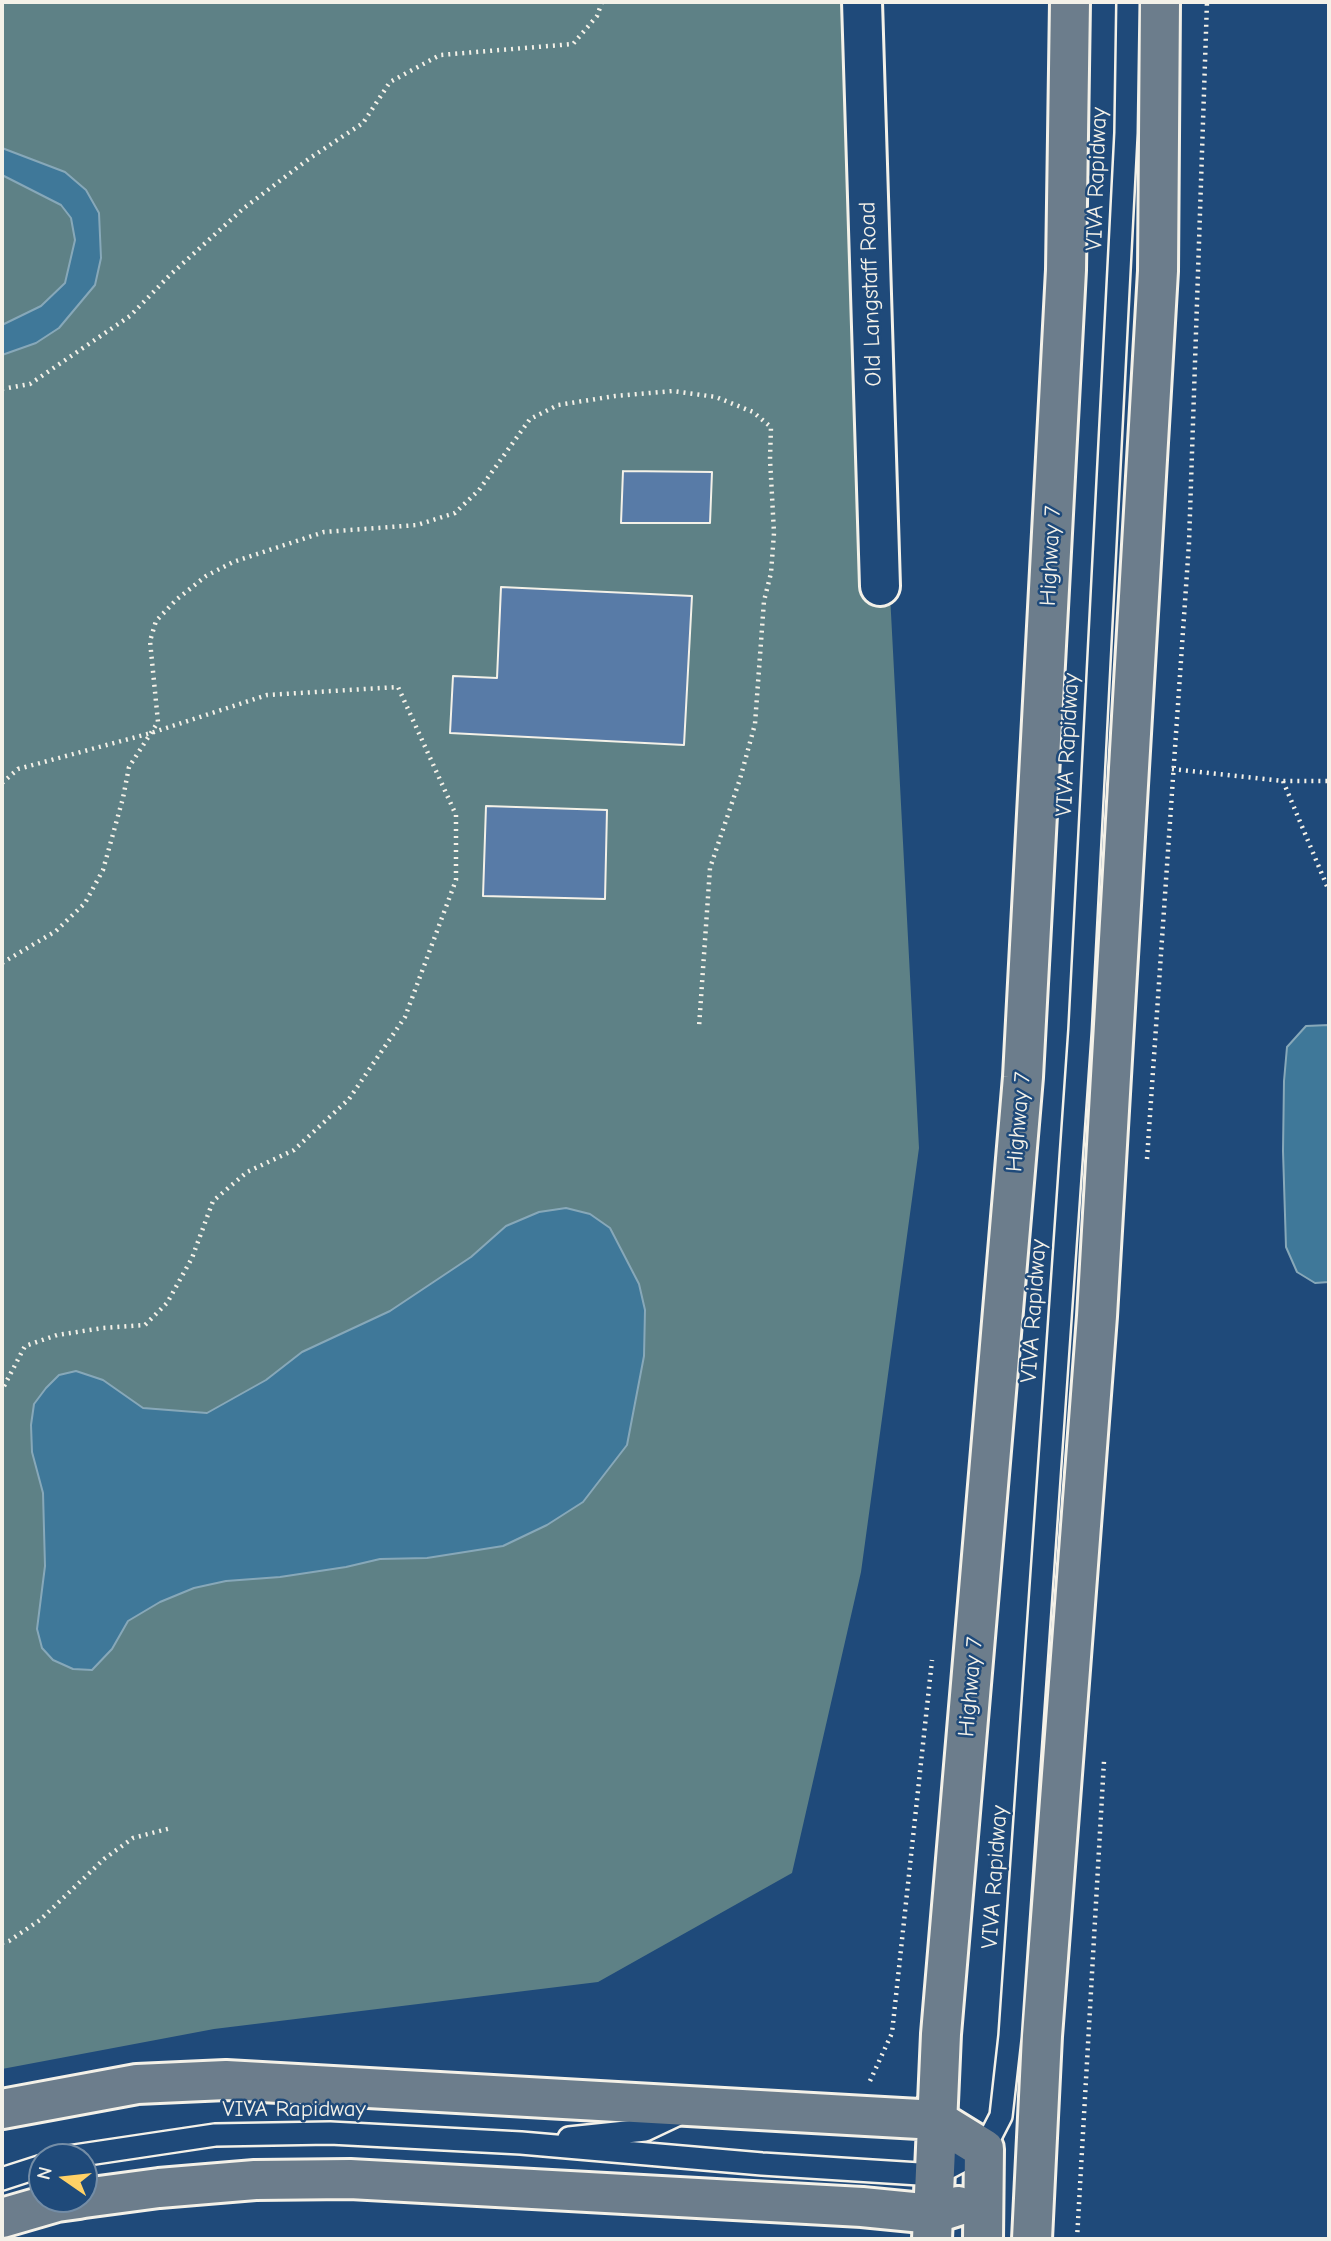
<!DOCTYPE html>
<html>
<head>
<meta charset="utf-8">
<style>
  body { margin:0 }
  #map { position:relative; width:1331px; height:2241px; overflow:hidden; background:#1f4a7a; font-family:"Comic Neue",sans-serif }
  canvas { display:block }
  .frame { position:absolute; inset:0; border:4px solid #f4f1e8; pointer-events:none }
  .north { position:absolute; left:28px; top:2143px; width:70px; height:70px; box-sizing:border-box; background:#1f4a7a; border:2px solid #748da6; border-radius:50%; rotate:284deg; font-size:19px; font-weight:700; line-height:28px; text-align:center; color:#f4f1e8 }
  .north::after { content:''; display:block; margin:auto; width:24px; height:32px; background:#ffd166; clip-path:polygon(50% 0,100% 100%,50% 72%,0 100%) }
</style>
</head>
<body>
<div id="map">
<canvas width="1331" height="2241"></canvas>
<div class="frame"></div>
<div class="north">N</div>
</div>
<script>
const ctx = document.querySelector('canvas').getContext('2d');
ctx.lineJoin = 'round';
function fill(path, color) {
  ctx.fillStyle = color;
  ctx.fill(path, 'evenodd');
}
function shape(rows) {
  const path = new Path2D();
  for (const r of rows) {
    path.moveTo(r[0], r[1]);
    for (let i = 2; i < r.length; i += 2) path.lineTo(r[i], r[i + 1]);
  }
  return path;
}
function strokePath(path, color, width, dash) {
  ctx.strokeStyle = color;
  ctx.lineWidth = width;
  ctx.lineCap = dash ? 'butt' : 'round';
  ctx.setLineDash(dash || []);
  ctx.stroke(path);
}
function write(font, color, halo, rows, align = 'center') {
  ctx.font = font + ' "Comic Neue",sans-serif';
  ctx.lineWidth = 5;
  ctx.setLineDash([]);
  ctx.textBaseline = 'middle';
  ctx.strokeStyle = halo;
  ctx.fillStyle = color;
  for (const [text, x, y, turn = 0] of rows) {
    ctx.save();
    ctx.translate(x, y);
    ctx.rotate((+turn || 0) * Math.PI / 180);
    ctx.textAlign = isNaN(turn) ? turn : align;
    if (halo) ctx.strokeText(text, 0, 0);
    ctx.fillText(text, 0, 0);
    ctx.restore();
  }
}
fill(shape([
  [2,2,859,2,919,1148,861,1572,792,1873,598,1982,214,2029,2,2069]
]), '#5e8186');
const water = shape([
  [2,148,65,172,86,190,99,213,101,258,95,285,59,328,36,343,2,355,2,325,41,306,65,283,75,240,71,218,61,205,2,175,2,148],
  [1329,1025,1329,1282,1315,1283,1297,1272,1286,1247,1283,1151,1284,1081,1287,1047,1306,1026,1329,1025],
  [566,1208,590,1214,610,1228,639,1284,645,1310,644,1356,627,1445,583,1502,547,1525,503,1546,427,1558,380,1559,346,1567,280,1577,226,1581,194,1588,160,1602,128,1621,112,1649,92,1670,73,1669,53,1660,42,1648,37,1629,45,1566,43,1493,32,1452,31,1425,34,1404,46,1388,59,1375,76,1371,103,1380,143,1408,207,1413,266,1380,302,1352,390,1311,471,1257,506,1226,539,1212,566,1208]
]);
fill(water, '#3f7899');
strokePath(water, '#87a8b9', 2);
const building = shape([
  [623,471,712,472,710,523,621,523,623,471],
  [501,587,692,596,684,745,450,733,453,676,497,678,501,587],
  [486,806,607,810,605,899,483,896,486,806]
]);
fill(building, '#587ba7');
strokePath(building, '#f4f1e8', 2);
const service = shape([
  [569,2138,645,2130,683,2112],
  [68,2157,215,2135,330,2133,521,2143,762,2164,935,2175,984,2149,1001,2116,1010,2036,1080,1030,1126,133,1128,2],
  [2,2179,42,2166]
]);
const minor = shape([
  [862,2,880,586]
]);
const primary = shape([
  [2,2109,137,2084,226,2080,937,2120,984,2149,983,2239],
  [84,2198,159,2188,255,2180,350,2179,862,2207,933,2214,958,2206],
  [2,2218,57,2202,79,2199],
  [932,2239,941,2034,1023,1077,1066,270,1070,2],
  [1032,2239,1042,2036,1097,1316,1158,271,1160,2]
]);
strokePath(service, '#f4f1e8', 26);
strokePath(minor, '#f4f1e8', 44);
strokePath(primary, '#f4f1e8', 44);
strokePath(shape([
  [2,389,30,384,130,316,170,275,244,208,310,158,363,123,390,82,440,55,573,44,597,16,602,2],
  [1172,769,1283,781,1329,781],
  [1283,781,1329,891],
  [2,783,18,769,151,733,267,695,398,687,456,815,456,880,405,1017,349,1099,294,1150,247,1172,213,1201,192,1258,167,1303,145,1325,103,1328,57,1335,25,1346,2,1390],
  [2,963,56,931,85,903,103,870,123,798,129,767,158,722,150,641,156,621,176,600,206,576,233,562,324,532,417,525,455,513,479,490,530,419,558,405,615,396,673,391,716,397,753,412,771,427,770,459,774,533,771,573,764,601,755,724,740,779,710,868,699,1027],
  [1147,1159,1189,543,1207,2],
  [2,1943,9,1941,40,1920,104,1859,133,1838,171,1828],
  [870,2081,892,2033,932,1660],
  [1077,2239,1104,1761]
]), '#f4f1e8', 4.5, [2, 5]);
strokePath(service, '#1f4a7a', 21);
strokePath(minor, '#1f4a7a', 38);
strokePath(primary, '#6c7d8c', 38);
write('23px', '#f4f1e8', '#1f4a7a', [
  ["VIVA Rapidway",1097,179,-88],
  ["Old Langstaff Road",871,294,-92],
  ["Highway 7",1051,556,-87],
  ["VIVA Rapidway",1068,745,-87],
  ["Highway 7",1019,1122,-85],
  ["VIVA Rapidway",1034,1311,-86],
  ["Highway 7",971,1687,-85],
  ["VIVA Rapidway",995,1877,-86],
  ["VIVA Rapidway",294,2109]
]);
</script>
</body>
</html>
